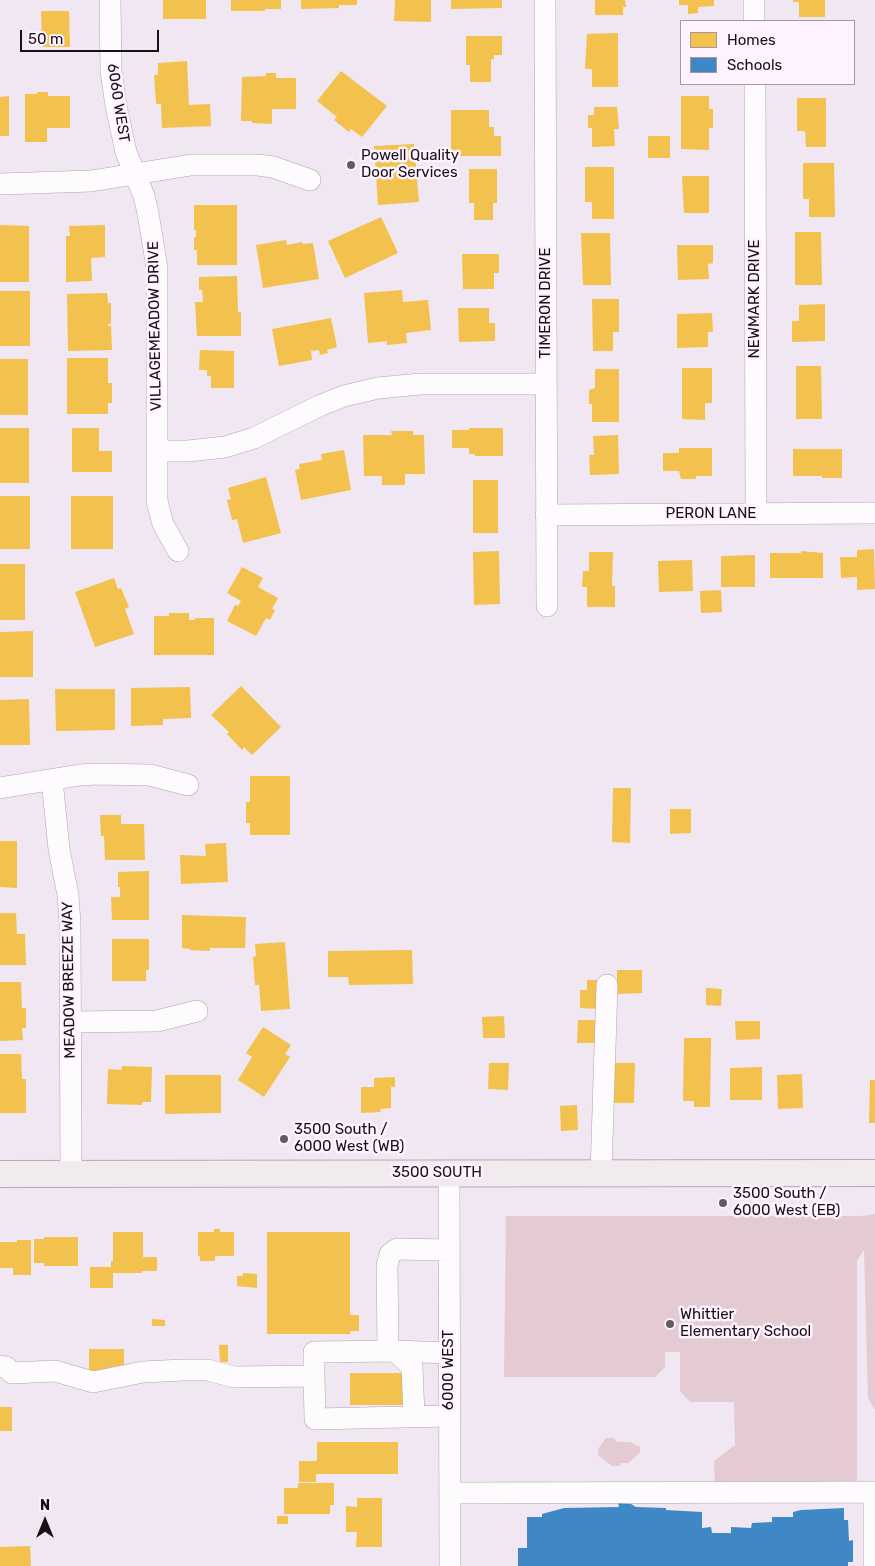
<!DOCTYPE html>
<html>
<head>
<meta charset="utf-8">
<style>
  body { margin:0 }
  #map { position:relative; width:875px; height:1566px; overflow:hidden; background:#f1e7f2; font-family:Rubik,sans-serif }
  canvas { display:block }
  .legend { position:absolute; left:680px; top:20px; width:175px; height:65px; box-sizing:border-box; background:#fef2ff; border:1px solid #a298a2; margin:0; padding:6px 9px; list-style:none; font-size:15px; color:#171017 }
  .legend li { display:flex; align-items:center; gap:10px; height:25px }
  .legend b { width:25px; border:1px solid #a298a2 }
  .north { position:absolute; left:20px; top:1496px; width:50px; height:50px; -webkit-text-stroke:4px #fef2ff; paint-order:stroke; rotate:0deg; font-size:14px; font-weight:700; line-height:20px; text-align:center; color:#171017 }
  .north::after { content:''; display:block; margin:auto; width:18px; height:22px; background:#171017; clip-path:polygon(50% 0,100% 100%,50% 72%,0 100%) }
  .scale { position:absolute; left:20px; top:30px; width:139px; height:22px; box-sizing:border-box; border:2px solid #171017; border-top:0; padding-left:6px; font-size:15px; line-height:18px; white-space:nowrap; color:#171017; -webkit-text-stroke:4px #fef2ff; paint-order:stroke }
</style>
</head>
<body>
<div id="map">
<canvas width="875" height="1566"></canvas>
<ul class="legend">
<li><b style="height:14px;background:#f2c14e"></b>Homes</li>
<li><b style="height:14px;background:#3f88c5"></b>Schools</li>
</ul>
<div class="north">N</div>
<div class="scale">50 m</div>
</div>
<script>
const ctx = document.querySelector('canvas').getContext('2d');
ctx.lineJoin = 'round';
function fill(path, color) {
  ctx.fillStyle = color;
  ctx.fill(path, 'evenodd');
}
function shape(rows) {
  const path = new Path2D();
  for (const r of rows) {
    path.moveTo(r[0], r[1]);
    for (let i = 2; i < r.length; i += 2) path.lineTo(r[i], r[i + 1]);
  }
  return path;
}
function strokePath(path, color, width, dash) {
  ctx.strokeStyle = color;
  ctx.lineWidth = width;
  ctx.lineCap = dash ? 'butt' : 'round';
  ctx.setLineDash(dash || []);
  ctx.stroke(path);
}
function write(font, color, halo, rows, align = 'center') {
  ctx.font = font + ' Rubik,sans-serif';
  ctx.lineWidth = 5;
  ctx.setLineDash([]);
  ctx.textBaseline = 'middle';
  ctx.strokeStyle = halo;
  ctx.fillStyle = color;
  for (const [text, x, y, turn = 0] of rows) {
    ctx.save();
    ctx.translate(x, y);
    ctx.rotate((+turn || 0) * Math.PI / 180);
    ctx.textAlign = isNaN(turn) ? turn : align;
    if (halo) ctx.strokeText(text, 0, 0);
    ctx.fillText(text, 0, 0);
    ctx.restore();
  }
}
fill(shape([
  [875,1214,875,1410,868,1398,864,1250,857,1261,857,1482,715,1485,714,1461,735,1445,734,1402,690,1402,680,1391,680,1352,665,1352,665,1367,655,1377,504,1377,506,1216,863,1216],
  [606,1438,614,1438,617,1442,630,1442,640,1447,640,1453,628,1463,621,1463,620,1466,612,1466,598,1455,598,1449]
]), '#e4cad3');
fill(shape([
  [163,0,206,0,206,19,163,19],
  [231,0,281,0,281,9,265,9,265,11,231,11],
  [301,0,357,0,357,5,339,5,339,8,301,9],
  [395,0,431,0,431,22,394,21],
  [451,0,502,0,502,8,451,9],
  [595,0,625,0,626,7,623,7,623,15,595,15],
  [679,0,714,0,714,6,698,7,698,13,688,14,688,5,679,5],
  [793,0,825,0,825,17,799,17,799,2,793,2],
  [41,11,69,11,70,47,42,47],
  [618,33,618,87,592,87,592,69,585,69,587,34],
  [466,36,502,36,502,55,494,55,494,59,491,59,491,82,470,82,470,65,466,65],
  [187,61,189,105,210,104,211,126,162,128,161,104,156,104,154,75,158,75,158,63],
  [341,71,387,106,362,137,351,129,349,132,334,120,337,117,317,101],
  [266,73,276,73,276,78,296,78,296,109,272,109,272,124,252,123,252,121,241,121,242,77,266,76],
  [37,92,48,92,48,96,70,96,70,128,47,128,47,142,25,142,25,94,37,94],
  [9,96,9,136,0,136,0,97],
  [681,96,709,96,709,109,713,109,713,128,709,128,709,150,681,149],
  [797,98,826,98,826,147,806,147,805,131,797,131],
  [594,107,617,107,619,129,614,129,615,146,592,147,592,128,588,128,588,115,594,115],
  [451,110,489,110,489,127,494,127,494,136,501,136,501,156,451,156],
  [648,136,670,136,670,158,648,158],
  [414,144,419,202,378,205,374,146],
  [803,163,834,163,835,217,809,217,809,199,803,199],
  [585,167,614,167,614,219,592,219,592,202,585,202],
  [469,169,497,169,497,203,493,203,493,220,474,220,474,203,469,203],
  [682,176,709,176,709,213,684,213],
  [194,205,237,205,237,265,197,265,197,250,194,250,194,237,196,237,196,230,194,230],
  [381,217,398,253,345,278,328,241],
  [0,225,29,226,29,282,0,282],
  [105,225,105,257,91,258,92,281,66,282,66,236,70,236,69,226],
  [795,232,821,232,822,285,795,285],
  [581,233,610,233,611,285,583,285],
  [286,240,287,245,302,242,303,244,313,243,319,279,263,288,256,245],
  [677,245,713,245,713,263,708,264,709,279,678,280],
  [462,254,499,254,499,273,494,273,494,289,463,289],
  [237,276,238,312,241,312,241,336,197,336,195,302,203,302,202,290,199,290,199,277],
  [402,290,403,302,428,300,431,330,406,333,407,343,387,345,387,341,368,343,364,293],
  [0,291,30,291,30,346,0,346],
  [107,293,108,303,111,303,111,324,108,324,108,326,111,326,112,350,68,351,67,294],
  [592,299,619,299,619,332,613,332,613,351,593,351],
  [825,304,825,341,792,342,792,321,799,321,799,305],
  [458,308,489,308,489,323,495,323,495,341,459,342],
  [712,313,713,332,708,332,708,347,677,348,677,314],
  [331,318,337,347,327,350,328,353,320,355,319,350,311,351,312,360,279,366,272,329],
  [200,350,234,351,234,388,211,388,211,376,207,376,207,370,199,370],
  [67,358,108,358,108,383,112,383,112,403,108,403,108,414,67,414],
  [0,359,28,359,28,415,0,415],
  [796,366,821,366,822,419,796,419],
  [682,368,712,368,712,403,705,403,705,420,682,419],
  [595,369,619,369,619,422,592,422,592,404,589,404,589,390,595,388],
  [0,428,29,428,29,483,0,483],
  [72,428,99,428,99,451,112,451,112,472,72,472],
  [469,428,503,428,503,456,475,456,475,454,469,454,469,448,452,448,452,430,469,430],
  [391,431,413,431,413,435,424,435,425,474,405,474,405,485,382,485,382,476,364,476,363,435,392,435],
  [618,435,619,474,590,475,589,455,594,455,593,436],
  [679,448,712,448,712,476,696,476,696,479,681,479,679,471,663,471,663,453,679,453],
  [793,449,842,449,842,478,822,478,822,476,793,476],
  [344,450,351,490,301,500,295,470,300,469,299,464,322,460,321,454],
  [266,477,281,533,243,543,237,519,232,520,227,500,231,499,228,488],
  [473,480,498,480,498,533,473,533],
  [0,496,30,496,30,549,0,549],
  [71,496,113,496,113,549,71,549],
  [874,549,875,589,857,590,857,577,841,578,840,557,857,557,857,550],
  [499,551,500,604,474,605,473,552],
  [801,551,823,553,823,578,770,578,770,553,801,553],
  [589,552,613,552,612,586,615,586,615,607,587,607,587,587,582,587,583,571,589,571],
  [755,555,755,587,721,587,721,556],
  [692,560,693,591,659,592,658,561],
  [0,564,25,564,25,620,0,620],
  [242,567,263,578,258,587,278,598,272,609,275,610,270,620,266,618,256,636,227,621,235,605,238,606,241,601,227,593],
  [114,578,118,589,121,588,129,607,125,609,134,634,95,647,75,592],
  [721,590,722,612,701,613,700,591],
  [169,613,189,613,189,620,195,620,195,618,214,618,214,655,154,655,154,616,169,616],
  [33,631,33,677,0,677,0,632],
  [241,686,281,727,252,755,244,747,242,750,227,734,229,732,211,715],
  [190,687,191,718,163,719,163,725,131,726,131,688],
  [55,689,115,689,115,730,56,731],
  [29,699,30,745,0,745,0,700],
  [250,776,290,776,290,835,250,835,250,823,246,823,246,802,250,802],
  [613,788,631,788,630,843,612,842],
  [670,809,691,809,691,833,670,834],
  [100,815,121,815,121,824,144,824,145,860,105,860,104,836,101,836],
  [0,841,17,841,17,888,0,887],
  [226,843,228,882,181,884,180,855,206,856,205,844],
  [149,871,149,920,112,920,111,897,120,897,120,887,118,887,118,872],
  [0,913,16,913,17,934,25,934,26,965,0,965],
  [182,915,246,917,245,948,210,948,210,951,190,950,190,949,182,948],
  [112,939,149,939,149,970,146,970,146,981,112,981],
  [285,942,290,1009,261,1011,259,985,255,985,253,957,256,956,255,944],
  [412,950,413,984,349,985,348,977,328,977,328,951],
  [617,970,642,970,642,993,617,994],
  [587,980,601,980,600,1009,580,1008,580,990,587,990],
  [0,982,21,982,22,1008,26,1008,26,1028,22,1028,23,1040,0,1041],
  [706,988,722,989,721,1006,706,1005],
  [504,1016,505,1038,483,1038,482,1017],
  [578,1020,600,1020,599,1043,577,1043],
  [735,1021,760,1021,760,1039,736,1040],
  [263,1027,291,1045,285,1054,290,1057,264,1097,238,1080,252,1057,246,1053],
  [684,1038,711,1038,710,1107,694,1107,694,1101,683,1101],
  [0,1054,21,1054,22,1079,26,1079,26,1113,0,1113],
  [489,1063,509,1063,508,1090,488,1089],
  [612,1063,635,1063,634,1103,612,1103],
  [122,1066,152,1067,151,1102,142,1102,142,1105,107,1104,108,1069,122,1070],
  [762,1067,762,1100,730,1100,730,1068],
  [802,1074,803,1108,778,1109,777,1075],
  [165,1075,221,1075,221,1113,165,1114],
  [395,1077,395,1087,391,1087,391,1108,380,1109,381,1112,361,1113,361,1087,374,1087,374,1078],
  [870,1080,875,1080,875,1123,869,1123],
  [577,1105,578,1130,561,1131,560,1106],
  [214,1229,220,1229,220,1232,234,1232,234,1256,215,1256,215,1261,200,1261,200,1256,198,1256,198,1232,214,1232],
  [113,1232,143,1232,143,1257,157,1257,157,1271,142,1271,142,1273,113,1273,113,1288,90,1288,90,1267,111,1267,111,1261,113,1261],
  [267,1232,350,1232,350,1315,359,1315,359,1331,350,1331,350,1334,267,1334],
  [44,1237,78,1237,78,1266,44,1266,44,1263,34,1263,34,1239,44,1239],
  [17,1240,31,1240,31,1275,13,1275,13,1268,0,1268,0,1242,17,1242],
  [243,1273,257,1274,257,1288,237,1286,237,1276,243,1276],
  [152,1319,165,1320,165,1326,152,1326],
  [219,1345,228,1345,228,1362,220,1362],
  [89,1349,124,1349,124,1374,89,1374],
  [350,1373,403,1373,403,1405,350,1405],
  [0,1407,12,1407,12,1431,0,1431],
  [317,1442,398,1442,398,1474,316,1474,316,1482,299,1482,299,1461,317,1461],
  [298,1483,334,1483,334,1505,330,1505,330,1514,284,1514,284,1488,298,1488],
  [357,1498,382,1498,382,1547,356,1547,357,1532,346,1532,346,1506,357,1507],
  [277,1516,288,1516,288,1524,277,1524],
  [30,1546,31,1566,0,1566,0,1547]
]), '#f2c14e');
fill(shape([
  [618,1503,631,1504,636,1507,666,1508,666,1510,702,1512,702,1528,711,1527,712,1533,731,1533,731,1527,751,1528,752,1523,772,1522,772,1517,793,1517,793,1512,801,1510,844,1508,844,1520,848,1520,849,1541,853,1540,853,1562,848,1562,848,1566,518,1566,518,1548,527,1548,527,1517,542,1517,542,1514,564,1508,619,1507]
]), '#3f88c5');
const minor = shape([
  [110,0,111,71,116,106,126,152,144,196,148,213,157,268,157,501,163,524,178,551],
  [545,0,547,606],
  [754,0,754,21],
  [755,84,756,514],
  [0,184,91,181,191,165,258,165,273,167,310,180],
  [157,451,188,451,225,447,254,438,319,406,344,396,378,388,420,384,546,384],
  [546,515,875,513],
  [52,780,59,849,68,895,70,923,71,1174],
  [0,788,80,775,96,774,150,775,188,785],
  [70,1022,157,1021,197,1011],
  [449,1173,450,1566],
  [601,1173,607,985],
  [0,1366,6,1367,12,1373,55,1371,93,1382,143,1372,183,1370,208,1370,234,1377,314,1376,315,1419,449,1416],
  [314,1376,314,1352,395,1351,449,1353],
  [414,1416,412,1367,388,1345,387,1266,390,1254,397,1249,449,1250],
  [450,1493,875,1492],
  [874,1566,874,1501,875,1495]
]);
const major = shape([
  [0,1174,875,1173]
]);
strokePath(minor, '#ada5ad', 22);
strokePath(major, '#b7a8b3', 28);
strokePath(minor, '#fdfbfd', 21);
strokePath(major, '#f1eaef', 26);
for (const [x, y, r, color] of [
  [351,165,5,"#635b64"],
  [284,1139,5,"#635b64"],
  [723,1203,5,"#635b64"],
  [670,1324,5,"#635b64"]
]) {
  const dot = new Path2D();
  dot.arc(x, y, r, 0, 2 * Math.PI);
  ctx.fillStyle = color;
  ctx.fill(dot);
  strokePath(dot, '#fef2ff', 2);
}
write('15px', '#171017', '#fef2ff', [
  ["6060 WEST",118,103,81],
  ["NEWMARK DRIVE",755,299,-90],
  ["TIMERON DRIVE",546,303,-90],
  ["VILLAGEMEADOW DRIVE",155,326,-91],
  ["PERON LANE",711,514],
  ["MEADOW BREEZE WAY",69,980,-91],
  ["3500 SOUTH",437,1173],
  ["6000 WEST",449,1370,-90]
]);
write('15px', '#171017', '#fef2ff', [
  ["Powell Quality",361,156],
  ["Door Services",361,173],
  ["3500 South /",294,1130],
  ["6000 West (WB)",294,1147],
  ["3500 South /",733,1194],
  ["6000 West (EB)",733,1211],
  ["Whittier",680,1315],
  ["Elementary School",680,1332]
], 'left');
</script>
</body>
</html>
